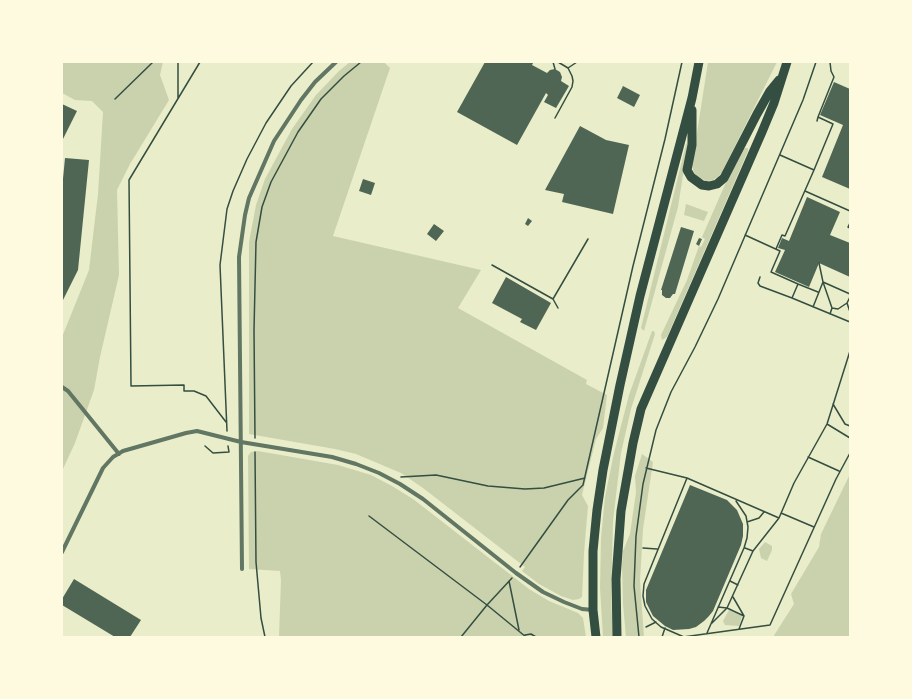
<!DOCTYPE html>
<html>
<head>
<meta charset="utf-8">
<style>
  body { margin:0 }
  #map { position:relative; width:912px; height:699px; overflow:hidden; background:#e9edc9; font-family:Signika,sans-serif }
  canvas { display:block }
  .frame { position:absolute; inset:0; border:63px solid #fefae0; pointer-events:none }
</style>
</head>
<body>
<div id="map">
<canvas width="912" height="699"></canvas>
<div class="frame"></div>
</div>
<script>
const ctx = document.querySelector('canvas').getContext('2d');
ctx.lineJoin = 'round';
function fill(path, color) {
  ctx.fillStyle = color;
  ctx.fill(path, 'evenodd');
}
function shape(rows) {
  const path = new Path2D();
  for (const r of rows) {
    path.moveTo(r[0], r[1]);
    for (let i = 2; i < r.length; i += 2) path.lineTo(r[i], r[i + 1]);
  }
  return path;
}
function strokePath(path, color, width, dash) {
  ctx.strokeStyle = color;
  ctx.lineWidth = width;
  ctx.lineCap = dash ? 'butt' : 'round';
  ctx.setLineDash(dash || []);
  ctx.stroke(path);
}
fill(shape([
  [62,62,163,62,160,75,169,100,130,164,117,190,119,275,100,357,94,390,75,443,62,471,62,337,89,270,98,194,103,112,92,101,75,100,62,93],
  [350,62,384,62,390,68,333,236,481,270,458,308,587,380,586,384,607,395,603,428,596,439,582,495,588,506,584,553,582,597,579,599,573,600,561,596,539,584,522,571,525,567,423,488,401,473,356,454,335,449,249,434,249,242,256,205,265,179,292,129,316,95,339,71],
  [708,62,777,62,722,172,718,177,713,180,707,181,698,177,694,173,692,165],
  [688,143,678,207,644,331,641,328,686,144],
  [745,148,748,148,748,151,667,337,662,340,661,335,687,280,699,246,701,247,705,239,702,237,727,180,743,149],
  [686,204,708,212,704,221,684,215],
  [652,331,654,331,655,334,631,409,621,453,613,521,611,599,613,637,603,637,600,588,601,538,605,497,614,453,629,395],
  [258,451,338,465,371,475,392,486,413,499,529,589,549,601,578,613,583,618,586,637,279,637,281,580,280,571,249,569,248,456,251,452],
  [642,454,653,462,643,529,640,581,644,637,626,637,623,604,622,563,623,551,630,534,636,492,635,476],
  [850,474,850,637,773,637,794,604,791,594,819,547,821,534],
  [765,542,772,546,772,550,767,561,761,558,759,549],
  [729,610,742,616,739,626,725,625,723,621]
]), '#cad2ad');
fill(shape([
  [485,62,531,62,533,63,532,65,547,73,550,70,555,69,560,72,562,77,561,81,569,86,556,108,544,102,548,95,546,93,517,145,457,112],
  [834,82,850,89,850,189,822,177,843,125,820,115],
  [623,86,640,95,634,107,617,98],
  [62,104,77,111,62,141],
  [580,126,606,140,629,145,613,214,562,202,564,194,545,190],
  [65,158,89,160,78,270,62,302,62,189],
  [363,179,375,183,371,195,359,191],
  [807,197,840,212,830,235,850,243,850,277,819,263,809,287,775,272,785,250,778,248,782,238,789,241],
  [528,218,532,221,528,226,525,224],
  [434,224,444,231,436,241,427,234],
  [681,227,694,231,675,294,673,294,670,298,666,298,662,295,662,290,661,290],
  [699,238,702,239,699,246,696,244],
  [506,277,551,303,536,330,520,322,522,319,492,303],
  [690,485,727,500,737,510,743,524,743,536,741,545,713,611,709,616,704,621,696,627,689,629,673,630,665,626,653,616,646,602,646,590],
  [74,579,141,620,130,637,115,637,62,605,62,599]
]), '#4f6655');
strokePath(shape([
  [200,62,129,180,131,386,184,385,184,391,194,391,206,396,226,422],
  [553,62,555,69],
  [568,68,577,62],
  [178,98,178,62],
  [115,99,153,62],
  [555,118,572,87,573,81,572,76,568,68,558,62],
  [817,121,818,117],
  [814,170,833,124,818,117,834,77,831,71,830,62],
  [805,191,850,211],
  [850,223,848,227,850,228],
  [745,235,780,251,771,272,798,284,792,298,850,322],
  [776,249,782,235,785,236,814,170,780,155],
  [819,263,823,282,832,308],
  [492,265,553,299],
  [760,277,758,283,760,286,792,298],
  [798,284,818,292],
  [850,297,847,303,850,312],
  [813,307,823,282,850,294],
  [558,308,553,299,588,239],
  [830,314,832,308,838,309,847,303],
  [833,404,845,424,850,426],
  [827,424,850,438],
  [227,431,220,265,227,209,233,191,247,159,266,123,291,86,313,62],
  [255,438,254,330,256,242,262,207,271,182,298,132,321,99,344,76,361,62],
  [205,446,213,453,229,452,228,446],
  [255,452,256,562,261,618,265,637],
  [808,457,839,471],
  [646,468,687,478,779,518,794,483,827,424,850,351],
  [401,477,436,475,488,486,525,489,544,488,585,478],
  [781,513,814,527],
  [369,516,487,605,526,637],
  [747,522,759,518,764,512],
  [643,548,657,549],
  [745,548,753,551],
  [520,567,568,500,583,485,633,266,665,139,682,62],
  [509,581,519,630],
  [730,581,738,585],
  [733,597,744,616,739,629],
  [718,607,727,608,744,616],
  [712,623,727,608,753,551,779,518],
  [646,627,656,622],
  [707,633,744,548,747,538,748,527,746,516,736,501],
  [525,635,531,634,536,637],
  [461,637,487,605,512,578],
  [639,637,634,586,636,536,643,484,656,430,671,392,695,347,718,299,803,100,816,62],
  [662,637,665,628],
  [683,637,770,625,836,479,850,453],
  [684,637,661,627,652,619,645,606,643,596,644,584,687,478]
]), '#344e41', 1.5);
strokePath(shape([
  [62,387,68,391,119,454],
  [62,552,103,468,113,457,123,451,186,433,197,431,241,442,332,457,356,464,379,473,400,484,423,499,516,573,543,592,564,602,582,609,593,610],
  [242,569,239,257,245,215,249,198,274,141,301,100,315,82,336,62]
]), '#617663', 4);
strokePath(shape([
  [692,110,692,145,687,170,691,177,702,185,709,186,717,184,724,178,757,114,770,91,779,80],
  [596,637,593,610,593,551,597,510,603,470,620,385,640,296,692,98,699,62],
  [617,637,616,579,621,511,633,443,641,409,762,132,774,103,787,62]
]), '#344e41', 9);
</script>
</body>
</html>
